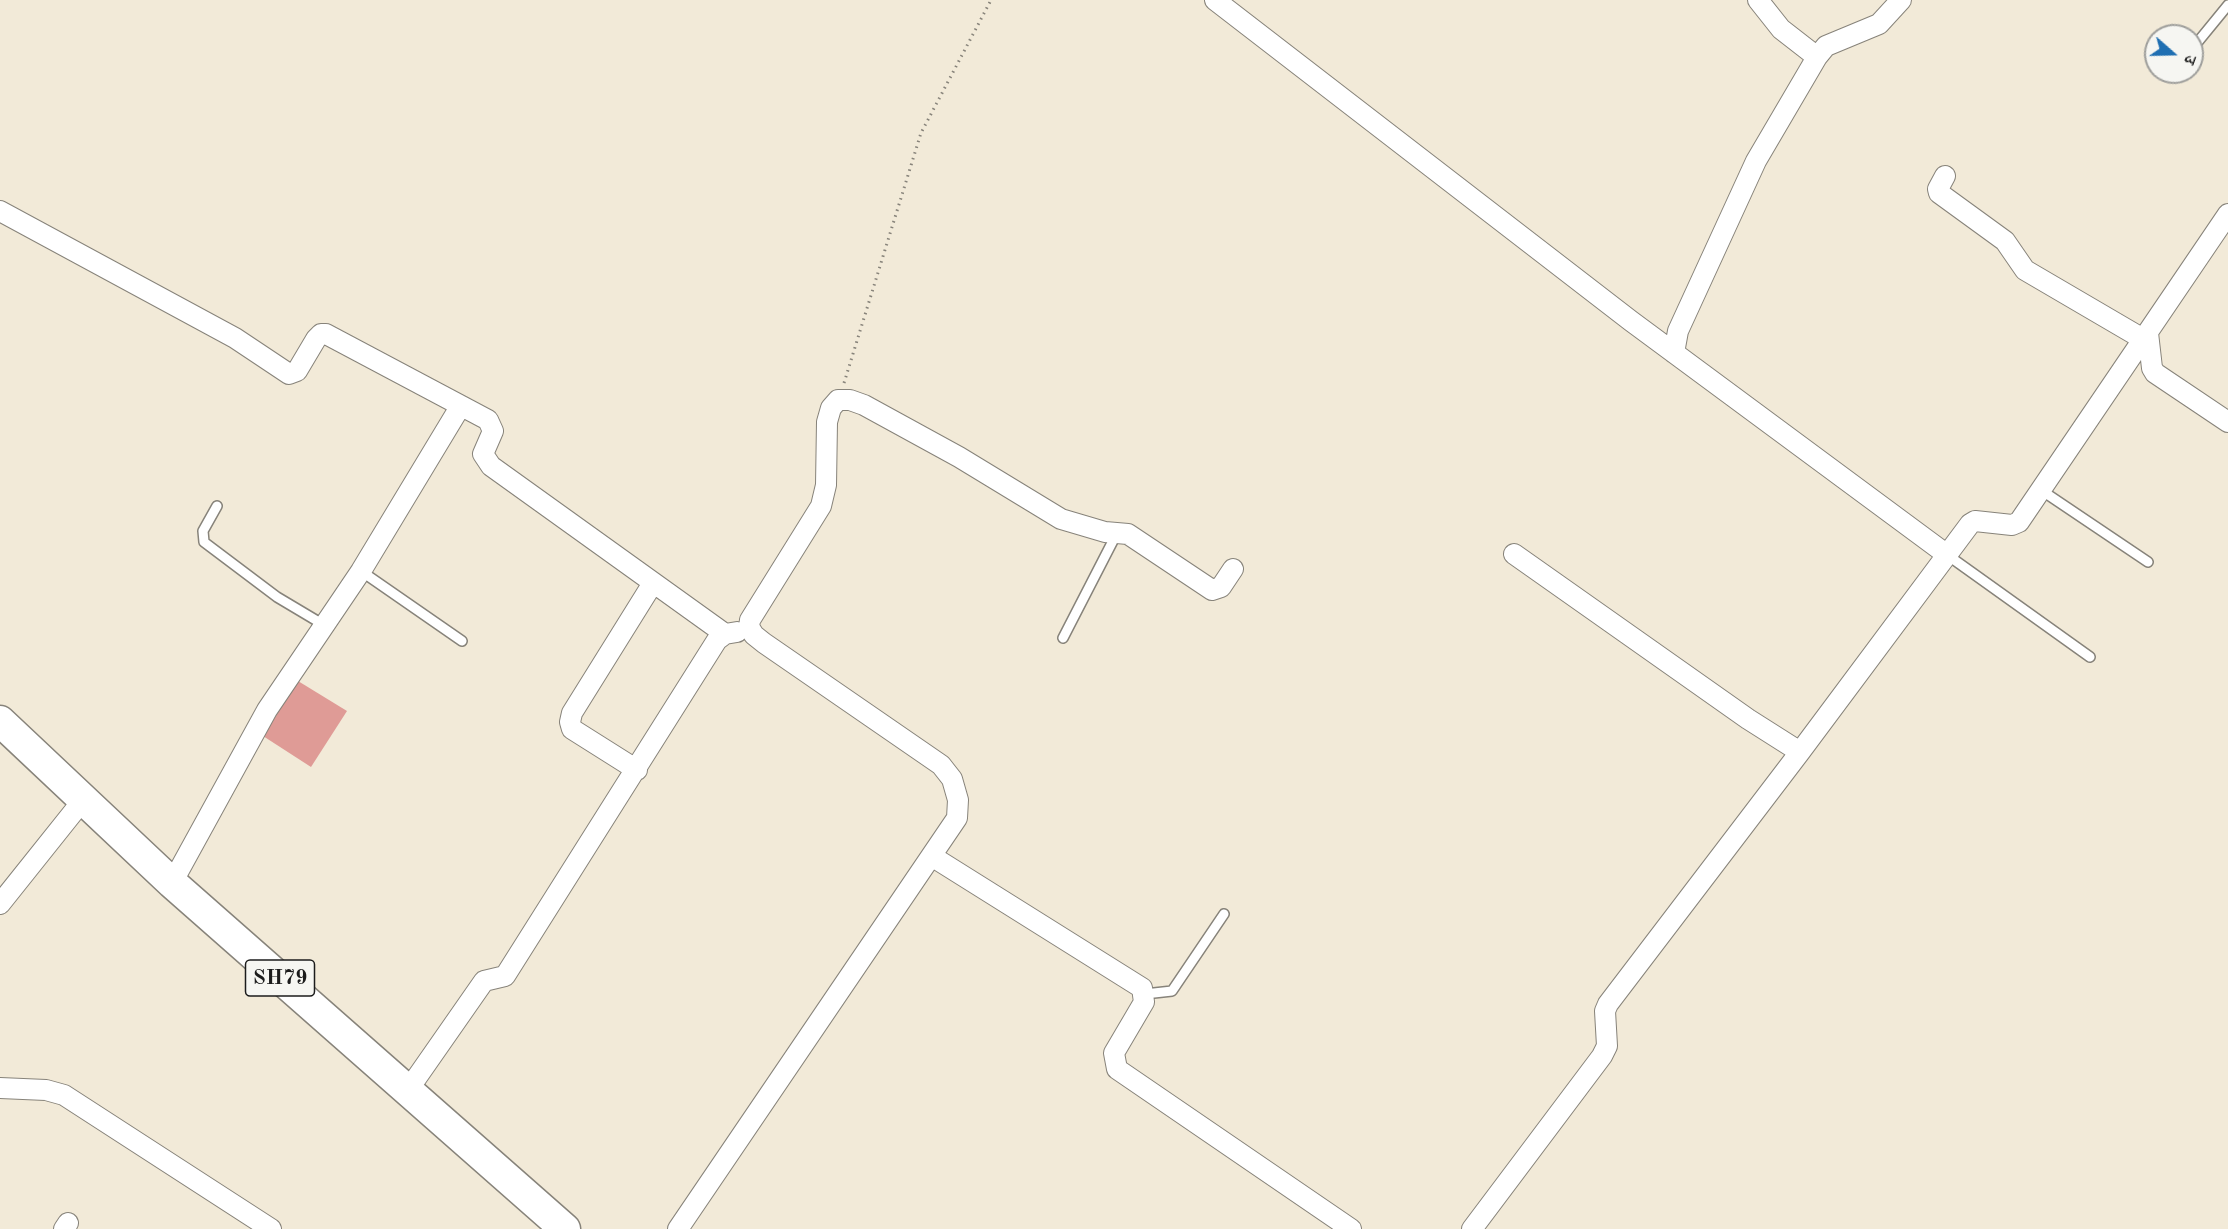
<!DOCTYPE html>
<html>
<head>
<meta charset="utf-8">
<style>
  body { margin:0 }
  #map { position:relative; width:2228px; height:1229px; overflow:hidden; background:#f2ead8; font-family:"Old Standard TT","Noto Serif Devanagari",serif }
  canvas { display:block }
  .north { position:absolute; left:2144px; top:24px; width:60px; height:60px; box-sizing:border-box; background:#f6f6f2; border:2px solid #9f9f9c; border-radius:50%; rotate:110deg; font-size:16px; font-weight:700; line-height:24px; text-align:center; color:#1c1c1c }
  .north::after { content:''; display:block; margin:auto; width:21px; height:27px; background:#1f6fb2; clip-path:polygon(50% 0,100% 100%,50% 72%,0 100%) }
</style>
</head>
<body>
<div id="map">
<canvas width="2228" height="1229"></canvas>
<div class="north">उ</div>
</div>
<script>
const ctx = document.querySelector('canvas').getContext('2d');
ctx.lineJoin = 'round';
function fill(path, color) {
  ctx.fillStyle = color;
  ctx.fill(path, 'evenodd');
}
function shape(rows) {
  const path = new Path2D();
  for (const r of rows) {
    path.moveTo(r[0], r[1]);
    for (let i = 2; i < r.length; i += 2) path.lineTo(r[i], r[i + 1]);
  }
  return path;
}
function strokePath(path, color, width, dash) {
  ctx.strokeStyle = color;
  ctx.lineWidth = width;
  ctx.lineCap = dash ? 'butt' : 'round';
  ctx.setLineDash(dash || []);
  ctx.stroke(path);
}
function write(font, color, halo, rows, align = 'center') {
  ctx.font = font + ' "Old Standard TT",serif';
  ctx.lineWidth = 5;
  ctx.setLineDash([]);
  ctx.textBaseline = 'middle';
  ctx.strokeStyle = halo;
  ctx.fillStyle = color;
  for (const [text, x, y, turn = 0] of rows) {
    ctx.save();
    ctx.translate(x, y);
    ctx.rotate((+turn || 0) * Math.PI / 180);
    ctx.textAlign = isNaN(turn) ? turn : align;
    if (halo) ctx.strokeText(text, 0, 0);
    ctx.fillText(text, 0, 0);
    ctx.restore();
  }
}
fill(shape([
  [298,681,347,711,311,767,263,736]
]), '#df9b96');
const lane = shape([
  [2192,49,2228,5],
  [2041,490,2148,562],
  [217,506,203,531,204,542,277,597,324,625],
  [1946,554,2090,657],
  [361,571,462,641],
  [1063,638,1117,533],
  [1145,994,1172,991,1224,914]
]);
const street = shape([
  [1215,0,1631,321,1946,554],
  [1758,0,1781,29,1817,57],
  [1945,176,1938,189,1939,193,2005,241,2025,270,2143,339],
  [0,211,235,338,289,374,297,371,316,339,321,334,326,334,488,420,493,431,483,454,491,466,725,634],
  [2148,333,2152,368,2155,373,2228,422],
  [1674,353,1678,331,1756,161,1817,57,1826,46,1879,24,1901,0],
  [1514,554,1748,719,1800,752],
  [637,770,572,729,570,722,572,713,653,583],
  [933,857,1142,988,1144,1002,1114,1053,1117,1069,1351,1229],
  [172,883,267,710,361,571,460,407],
  [0,904,83,800],
  [0,1088,46,1090,64,1095,271,1229],
  [408,1090,484,981,505,976,717,640,725,634,737,632],
  [64,1229,68,1223],
  [678,1229,957,818,958,800,952,779,941,765,764,643,754,635,749,627,750,620,821,506,826,485,827,422,831,408,838,400,850,400,864,405,959,457,1061,519,1105,532,1128,534,1212,590,1221,587,1233,569],
  [1472,1229,1602,1056,1607,1046,1605,1011,1608,1004,1800,752,1970,524,1975,521,2012,525,2019,522,2228,214]
]);
const primary = shape([
  [0,721,172,883,565,1229]
]);
strokePath(lane, '#87837a', 12);
strokePath(street, '#87837a', 22);
strokePath(primary, '#87837a', 33);
strokePath(shape([
  [844,383,921,133,991,0]
]), '#87837a', 3, [1.5, 4.5]);
strokePath(lane, '#fff', 9);
strokePath(street, '#fff', 20);
strokePath(primary, '#fff', 30);
for (const [x, y, w] of [
  [280,978,69]
]) {
  const box = new Path2D();
  box.roundRect(x - w / 2, y - 18, w, 36, 4.5);
  ctx.fillStyle = '#f6f6f2';
  ctx.fill(box);
  strokePath(box, '#1c1c1c', 1.5);
}
write('bold 21px', '#1c1c1c', null, [
  ["SH79",280,978]
]);
</script>
</body>
</html>
